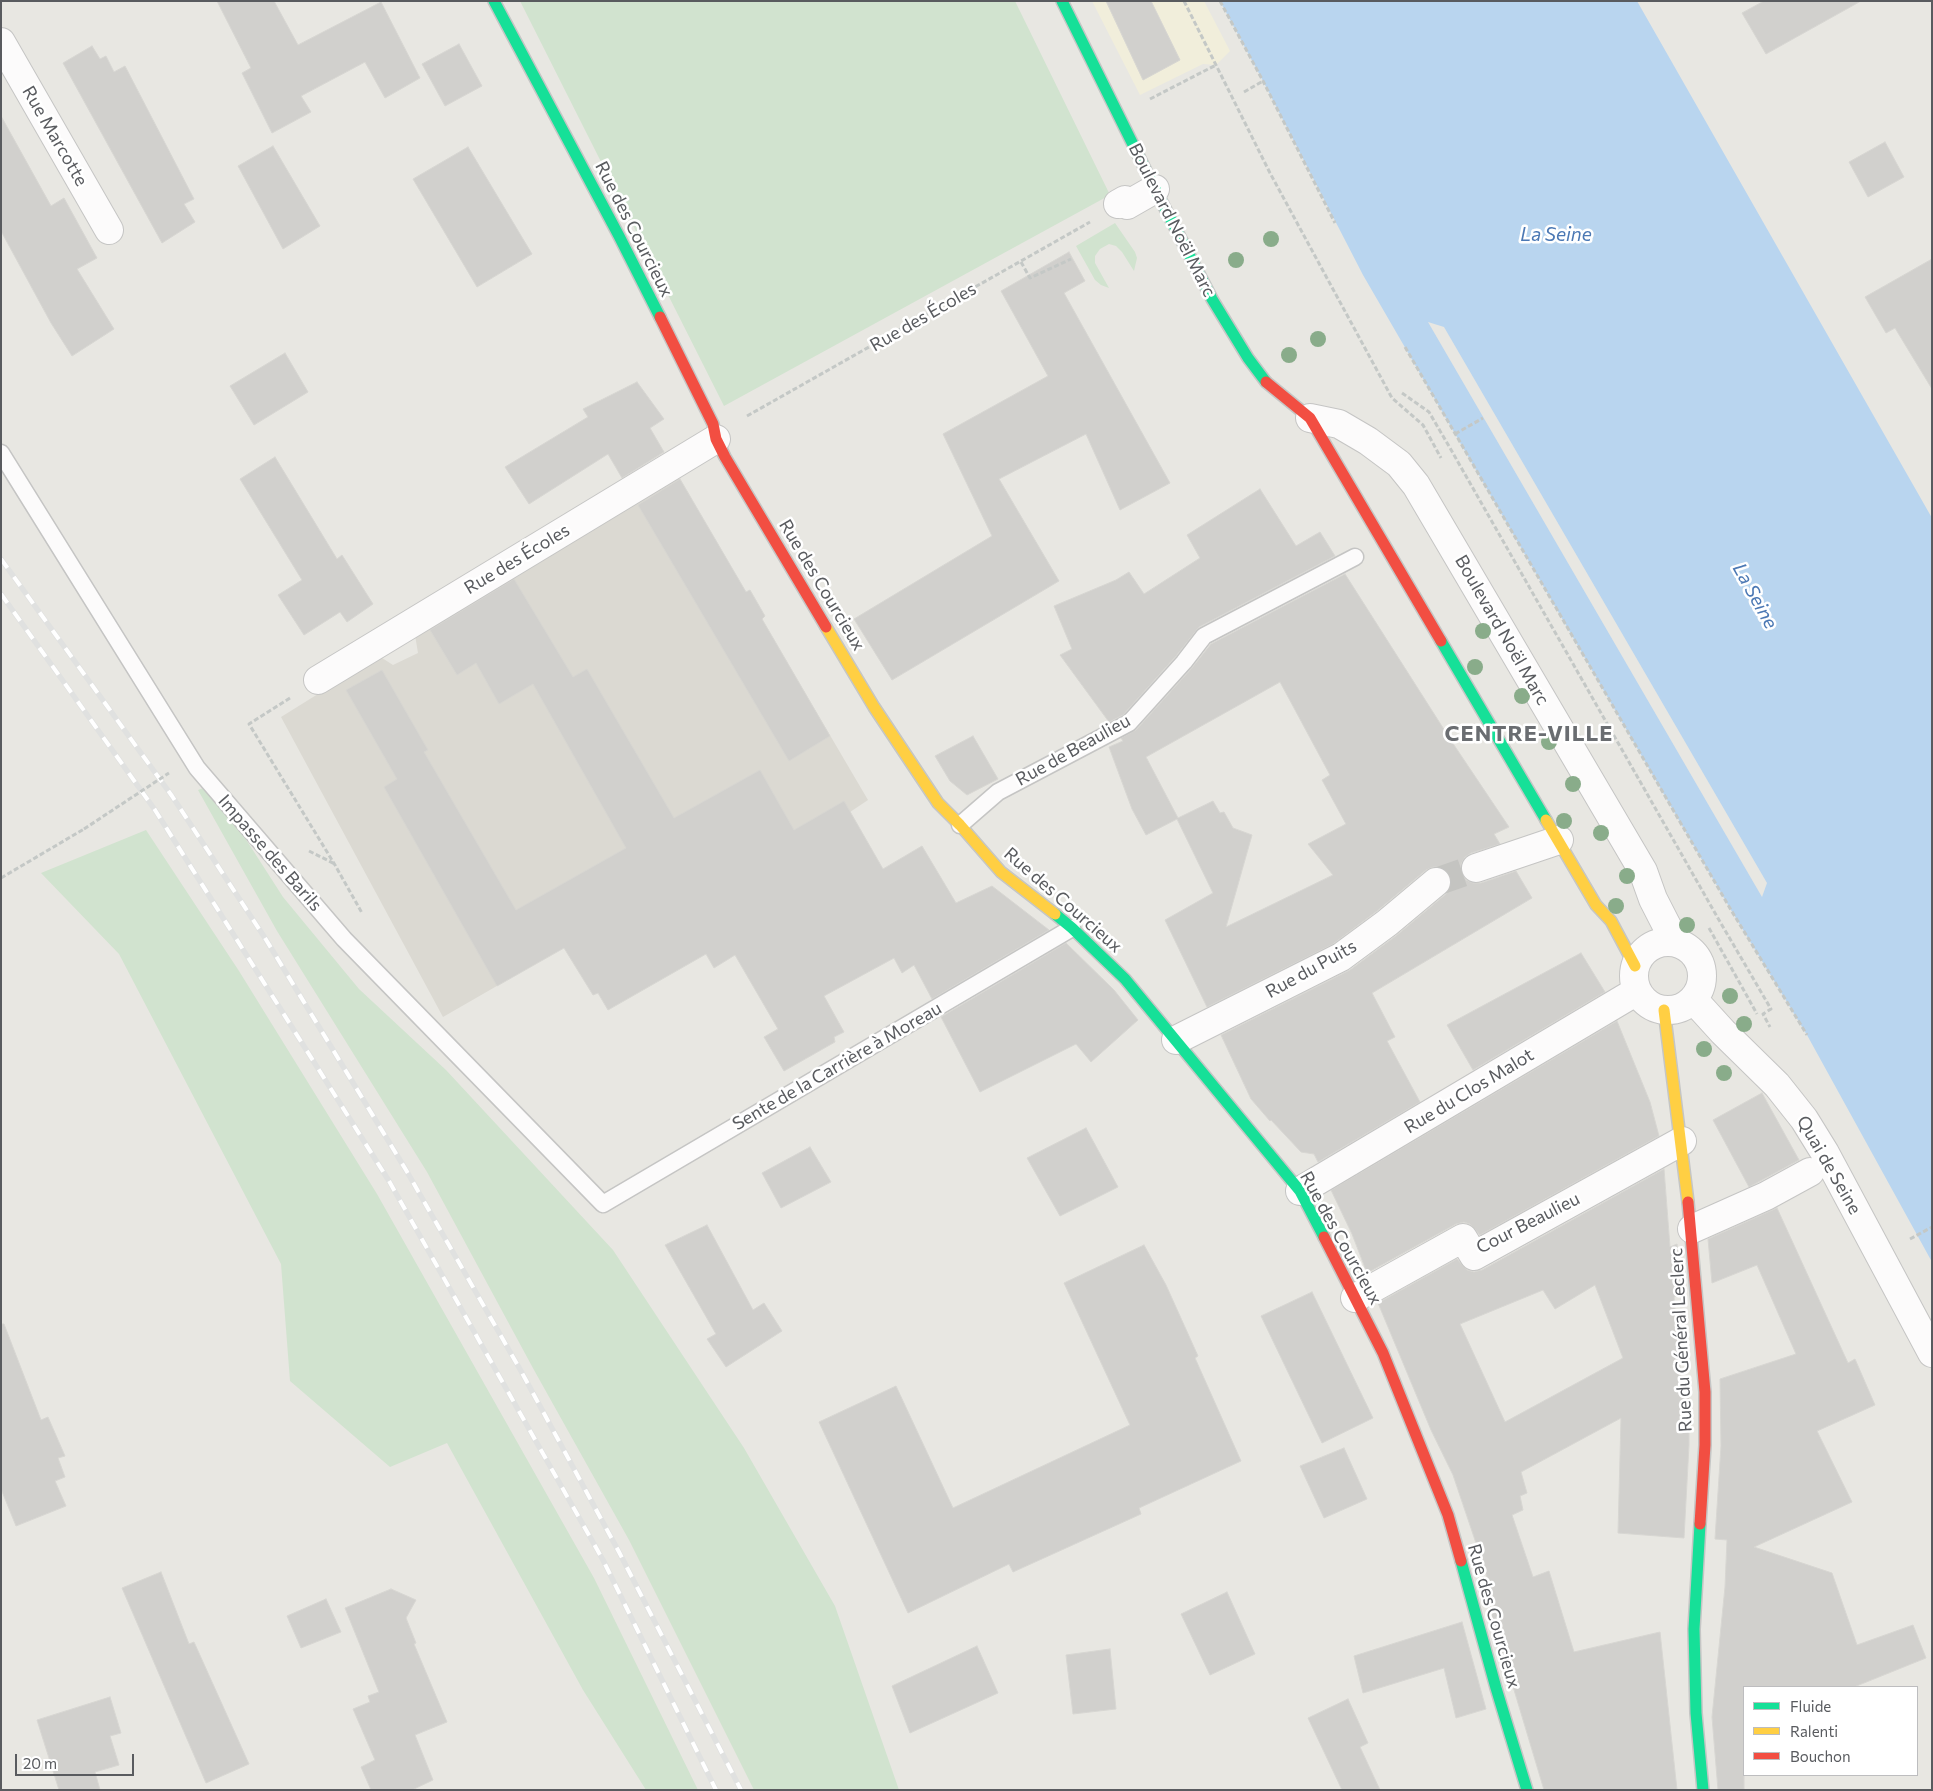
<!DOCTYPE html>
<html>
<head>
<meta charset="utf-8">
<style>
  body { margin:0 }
  #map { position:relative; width:1933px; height:1791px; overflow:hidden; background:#e8e7e2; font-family:Commissioner,sans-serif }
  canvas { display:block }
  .frame { position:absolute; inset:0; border:2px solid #595b5f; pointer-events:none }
  .legend { position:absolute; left:1743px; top:1686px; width:175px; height:90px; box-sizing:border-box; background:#fff; border:1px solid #bdbdbf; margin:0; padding:6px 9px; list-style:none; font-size:15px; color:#595b5f }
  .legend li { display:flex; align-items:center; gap:10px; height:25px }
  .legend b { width:25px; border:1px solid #bdbdbf }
  .scale { position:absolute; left:15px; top:1754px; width:119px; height:22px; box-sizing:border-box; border:2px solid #595b5f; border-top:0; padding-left:6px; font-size:15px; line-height:18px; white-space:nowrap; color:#595b5f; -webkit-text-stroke:4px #fff; paint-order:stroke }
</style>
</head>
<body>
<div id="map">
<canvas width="1933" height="1791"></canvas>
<div class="frame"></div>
<ul class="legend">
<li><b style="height:6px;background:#16e098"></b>Fluide</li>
<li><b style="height:6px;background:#ffcf43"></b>Ralenti</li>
<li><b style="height:6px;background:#f24e42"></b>Bouchon</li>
</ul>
<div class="scale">20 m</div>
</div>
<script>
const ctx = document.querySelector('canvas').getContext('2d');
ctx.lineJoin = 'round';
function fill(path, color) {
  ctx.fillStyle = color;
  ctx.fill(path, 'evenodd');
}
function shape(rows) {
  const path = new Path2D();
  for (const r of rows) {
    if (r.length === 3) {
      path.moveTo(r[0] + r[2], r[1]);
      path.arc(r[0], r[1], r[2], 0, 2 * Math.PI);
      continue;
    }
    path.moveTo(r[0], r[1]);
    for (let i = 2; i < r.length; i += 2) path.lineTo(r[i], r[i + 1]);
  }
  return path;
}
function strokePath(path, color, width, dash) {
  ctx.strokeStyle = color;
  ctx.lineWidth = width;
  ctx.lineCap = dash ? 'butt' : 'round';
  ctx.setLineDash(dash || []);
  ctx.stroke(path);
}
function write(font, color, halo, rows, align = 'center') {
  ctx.font = font + ' Commissioner,sans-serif';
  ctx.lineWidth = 5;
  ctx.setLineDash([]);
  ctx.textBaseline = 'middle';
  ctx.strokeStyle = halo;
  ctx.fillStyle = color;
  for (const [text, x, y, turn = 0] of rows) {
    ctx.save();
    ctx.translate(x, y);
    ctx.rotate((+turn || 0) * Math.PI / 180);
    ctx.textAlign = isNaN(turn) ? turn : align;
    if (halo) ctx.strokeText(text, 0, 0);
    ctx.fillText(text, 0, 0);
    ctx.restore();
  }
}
fill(shape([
  [1092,1,1204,1,1230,51,1216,65,1203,64,1140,95]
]), '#f1eedb');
fill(shape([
  [679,478,868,800,850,812,634,907,443,1017,281,717,379,656,393,665,418,653,415,635,428,626]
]), '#dbd9d2');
fill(shape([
  [520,1,1015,1,1110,195,724,406],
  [1115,223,1135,252,1137,258,1134,271,1122,252,1116,246,1109,244,1100,249,1095,256,1095,263,1109,288,1101,285,1095,280,1076,246],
  [211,785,283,897,359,989,446,1070,613,1250,744,1448,835,1606,899,1790,754,1790,629,1540,534,1370,427,1172,277,931,198,790],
  [146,830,239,971,377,1194,594,1578,698,1790,646,1790,583,1690,447,1443,390,1467,290,1381,281,1264,119,954,41,873]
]), '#d1e3cf');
fill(shape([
  [1220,1,1637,1,1932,518,1932,1262,1807,1035,1731,910,1363,275,1263,81]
]), '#b9d5ef');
fill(shape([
  [1428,322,1444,327,1767,883,1762,897]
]), '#e8e7e2');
const building = shape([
  [217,1,274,1,298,45,381,2,420,78,385,98,365,62,301,96,311,112,272,133,242,73,251,68,217,1],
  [1106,1,1151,1,1180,60,1143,80,1106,1],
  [1764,1,1861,1,1766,54,1742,13,1764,1],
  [459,44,482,86,445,106,422,64,459,44],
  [92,46,100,59,106,56,114,72,125,66,194,199,184,204,195,222,162,243,63,63,92,46],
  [1,116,51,206,64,198,97,258,77,269,114,329,72,356,51,323,1,231,1,116],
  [1885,142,1904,177,1868,197,1849,162,1885,142],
  [273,146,320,226,283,249,238,166,273,146],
  [468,147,532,254,477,287,413,179,468,147],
  [1069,252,1085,281,1064,293,1170,483,1120,510,1086,434,999,479,1059,581,892,680,854,619,992,536,943,434,1048,376,1001,291,1069,252],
  [1932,259,1932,389,1895,328,1886,333,1865,297,1932,259],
  [285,353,308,392,254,425,230,386,285,353],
  [637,382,664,419,650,428,664,452,622,478,608,454,529,504,505,467,588,417,583,409,637,382],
  [275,457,337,559,342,555,373,604,347,622,340,612,304,635,278,595,302,580,240,479,275,457],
  [680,479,746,592,750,590,765,616,762,619,830,736,789,761,638,505,680,479],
  [1260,489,1296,546,1320,532,1335,556,1199,627,1176,656,1123,715,1109,722,1060,655,1072,649,1054,606,1116,580,1129,572,1144,594,1200,558,1187,535,1260,489],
  [1345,574,1452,742,1509,827,1494,834,1500,844,1471,853,1465,857,1461,864,1461,873,1466,880,1473,883,1481,883,1516,871,1532,898,1372,993,1395,1037,1387,1041,1420,1102,1318,1162,1314,1154,1301,1152,1271,1120,1270,1121,1251,1099,1221,1035,1350,970,1397,935,1446,894,1451,887,1451,879,1448,872,1441,867,1433,867,1426,870,1377,911,1333,944,1207,1007,1165,920,1213,893,1177,819,1146,835,1132,809,1109,747,1123,741,1121,738,1136,730,1191,669,1211,644,1345,574],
  [1280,682,1330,775,1322,780,1346,824,1308,844,1333,875,1226,927,1252,835,1233,828,1224,812,1220,813,1213,801,1178,818,1146,757,1280,682],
  [514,579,573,677,587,669,674,818,760,770,794,830,844,801,883,869,922,846,956,903,992,886,1049,930,932,999,914,965,902,973,894,958,824,996,844,1032,834,1037,835,1042,784,1071,764,1037,778,1029,735,955,714,968,706,954,608,1010,598,993,593,995,564,948,497,986,384,787,397,779,346,690,382,670,428,750,424,752,516,910,626,848,533,684,499,704,476,663,457,675,430,630,514,579],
  [973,736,998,779,967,795,950,781,935,756,973,736],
  [1066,943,1114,990,1138,1020,1091,1062,1076,1044,980,1092,941,1017,1066,943],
  [1581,953,1605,992,1473,1070,1447,1025,1581,953],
  [1617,1021,1650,1102,1659,1136,1480,1235,1470,1224,1464,1222,1456,1224,1367,1273,1352,1234,1331,1190,1617,1021],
  [1762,1093,1799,1160,1749,1187,1713,1120,1762,1093],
  [1086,1128,1118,1187,1060,1216,1027,1158,1086,1128],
  [810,1147,831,1182,781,1208,762,1173,810,1147],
  [1664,1169,1670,1247,1677,1244,1681,1295,1674,1297,1682,1392,1689,1389,1689,1445,1684,1538,1618,1533,1621,1418,1521,1472,1527,1493,1520,1496,1523,1510,1512,1515,1533,1577,1549,1571,1574,1652,1660,1632,1677,1790,1544,1790,1491,1613,1495,1612,1489,1583,1480,1555,1453,1475,1431,1430,1378,1303,1457,1259,1467,1270,1474,1272,1482,1270,1664,1169],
  [1595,1285,1623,1358,1505,1422,1460,1324,1543,1290,1555,1309,1595,1285],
  [1777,1208,1848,1363,1855,1359,1875,1405,1817,1431,1852,1502,1754,1547,1832,1573,1857,1645,1913,1625,1926,1658,1854,1687,1744,1687,1744,1790,1718,1790,1712,1717,1725,1587,1727,1540,1715,1539,1721,1446,1720,1379,1796,1354,1757,1265,1712,1283,1708,1239,1777,1208],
  [707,1225,753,1310,764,1303,782,1331,726,1367,707,1339,716,1334,665,1245,707,1225],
  [1144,1245,1166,1285,1198,1356,1195,1358,1241,1461,1139,1508,1141,1514,1013,1572,1009,1564,908,1613,819,1422,896,1386,953,1508,1130,1425,1064,1283,1144,1245],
  [1312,1292,1373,1418,1322,1443,1261,1316,1312,1292],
  [1,1324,4,1324,41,1420,48,1417,65,1456,58,1458,65,1477,55,1481,66,1506,16,1526,1,1489,1,1324],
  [1344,1448,1367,1499,1324,1518,1300,1466,1344,1448],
  [161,1572,189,1644,194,1642,249,1764,206,1783,122,1588,161,1572],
  [391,1589,416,1600,406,1618,416,1643,414,1644,447,1722,415,1735,433,1780,412,1790,371,1790,361,1767,375,1760,353,1709,370,1702,368,1696,379,1692,345,1608,391,1589],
  [1227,1592,1255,1654,1210,1675,1181,1614,1227,1592],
  [326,1599,341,1632,301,1648,287,1616,326,1599],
  [1462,1622,1486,1709,1456,1718,1444,1668,1363,1693,1354,1656,1462,1622],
  [977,1646,998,1693,910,1733,892,1686,977,1646],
  [1110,1649,1116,1709,1073,1714,1066,1655,1110,1649],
  [110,1697,121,1733,110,1736,119,1765,95,1772,100,1790,59,1790,37,1720,110,1697],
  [1348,1699,1368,1743,1360,1747,1380,1790,1342,1790,1308,1718,1348,1699]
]);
fill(building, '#d1d0cd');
strokePath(building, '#d7d6d2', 1);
strokePath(shape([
  [1436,882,1476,868]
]), '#c4c4c1', 28, [28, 14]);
const lane = shape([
  [1,453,197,768,344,939,603,1204,1072,928],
  [960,825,998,792,1129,723,1184,662,1204,636,1355,557]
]);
const street = shape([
  [1,42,109,230],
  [1118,204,1125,200,1127,205,1155,189],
  [1310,418,1339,424,1368,441,1399,464,1416,485,1643,871,1653,899,1675,942],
  [318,680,716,439],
  [1476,868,1559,840],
  [1668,976,34],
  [1693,999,1723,1032,1777,1085,1804,1119,1825,1153,1932,1353],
  [1176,1040,1341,957,1387,923,1436,882],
  [1300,1191,1637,991],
  [1692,1229,1766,1196,1810,1172],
  [1355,1298,1463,1238,1474,1256,1682,1141]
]);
const fast = shape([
  [494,1,619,236,660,317],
  [1062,1,1155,189,1212,299,1248,358,1266,382],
  [1441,641,1546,820],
  [1055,914,1072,928,1125,979,1300,1191,1324,1237],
  [1700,1524,1694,1629,1696,1713,1703,1790],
  [1461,1561,1496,1688,1527,1790]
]);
const slow = shape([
  [826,627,874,707,938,803,960,825,1001,872,1055,914],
  [1546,820,1596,905,1611,921,1635,966],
  [1664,1010,1688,1202]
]);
const jam = shape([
  [660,317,713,424,716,439,725,457,826,627],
  [1266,382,1310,418,1441,641],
  [1688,1202,1705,1392,1705,1445,1700,1524],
  [1324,1237,1383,1353,1448,1515,1461,1561]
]);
strokePath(lane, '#c5c5c4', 19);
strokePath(street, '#c5c5c4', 30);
strokePath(fast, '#c5c6c5', 14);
strokePath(slow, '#c5c6c5', 14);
strokePath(jam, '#c5c6c5', 14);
strokePath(shape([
  [1184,1,1270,173,1392,398,1423,425,1441,458],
  [1220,1,1263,81,1335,223],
  [1244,92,1263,81],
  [1150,99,1216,65],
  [1021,262,1030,278,1071,259],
  [1405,347,1731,910,1807,1035],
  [1402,393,1429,412,1450,448,1719,920,1771,1009,1763,1014,1770,1027],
  [747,416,1090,222],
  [1455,434,1483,418],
  [290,698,249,724,335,865,362,913],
  [309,851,335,864],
  [1,878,84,829],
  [1709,928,1757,1014],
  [1910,1239,1932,1227]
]), '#c4c8c6', 3, [5, 2.5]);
strokePath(lane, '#fcfbfb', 16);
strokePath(street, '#fcfbfb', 28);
strokePath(fast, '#16e098', 11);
strokePath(slow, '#ffcf43', 11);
strokePath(jam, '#f24e42', 11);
const rail = shape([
  [1,559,172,796,265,938,406,1170,521,1371,619,1552,741,1790],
  [1,594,155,810,389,1181,603,1560,716,1790]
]);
strokePath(rail, '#e0e1e0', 5.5);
strokePath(rail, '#fff', 4, [11]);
strokePath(shape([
  [84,829,169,773]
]), '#c4c8c6', 3, [5, 2.5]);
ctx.fillStyle = '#89ac8a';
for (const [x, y] of [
  [1271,239],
  [1236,260],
  [1318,339],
  [1289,355],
  [1483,631],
  [1475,667],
  [1522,696],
  [1549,742],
  [1573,784],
  [1564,821],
  [1601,833],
  [1627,876],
  [1616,906],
  [1687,925],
  [1730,996],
  [1744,1024],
  [1704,1049],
  [1724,1073]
]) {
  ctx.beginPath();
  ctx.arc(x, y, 8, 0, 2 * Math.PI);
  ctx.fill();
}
write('18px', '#595b5f', '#fff', [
  ["Rue Marcotte",55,136,60],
  ["Boulevard Noël Marc",1172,220,63],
  ["Rue des Courcieux",634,229,63],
  ["Rue des Écoles",923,317,-30],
  ["Rue des Écoles",517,559,-31],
  ["Rue des Courcieux",822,585,59],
  ["Boulevard Noël Marc",1502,630,60],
  ["Rue de Beaulieu",1073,750,-29],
  ["Impasse des Barils",270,853,49],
  ["Rue des Courcieux",1063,900,41],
  ["Rue du Puits",1311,969,-29],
  ["Sente de la Carrière à Moreau",837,1066,-30],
  ["Rue du Clos Malot",1469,1091,-31],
  ["Quai de Seine",1829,1165,60],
  ["Cour Beaulieu",1528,1223,-27],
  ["Rue des Courcieux",1341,1238,61],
  ["Rue du Général Leclerc",1681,1340,-93],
  ["Rue des Courcieux",1494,1616,74]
]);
write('italic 19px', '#4b78b4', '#fff', [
  ["La Seine",1556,235],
  ["La Seine",1755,596,61]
]);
ctx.letterSpacing = '1px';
write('bold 22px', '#6a6d71', '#fff', [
  ["CENTRE-VILLE",1529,734]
]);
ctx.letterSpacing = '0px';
</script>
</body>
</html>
